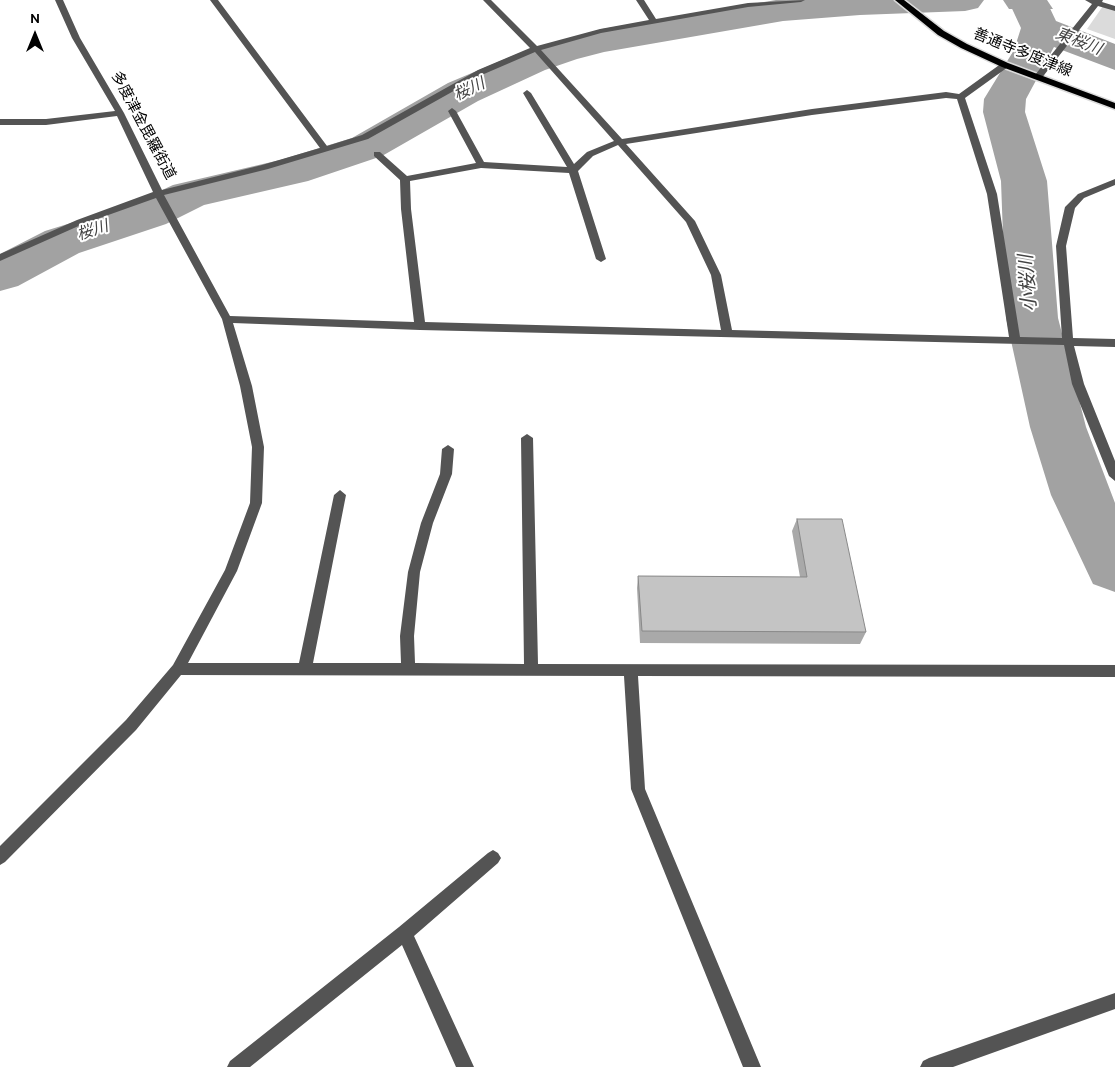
<!DOCTYPE html>
<html>
<head>
<meta charset="utf-8">
<style>
  body { margin:0 }
  #map { position:relative; width:1115px; height:1067px; overflow:hidden; background:#fff; font-family:Overpass,sans-serif }
  canvas { display:block }
  .north { position:absolute; left:10px; top:10px; width:50px; height:50px; -webkit-text-stroke:4px #fff; paint-order:stroke; rotate:0deg; font-size:14px; font-weight:700; line-height:20px; text-align:center; color:#000 }
  .north::after { content:''; display:block; margin:auto; width:18px; height:22px; background:#000; clip-path:polygon(50% 0,100% 100%,50% 72%,0 100%) }
</style>
</head>
<body>
<div id="map">
<canvas width="1115" height="1067"></canvas>
<div class="north">N</div>
</div>
<script>
const ctx = document.querySelector('canvas').getContext('2d');
ctx.lineJoin = 'round';
function fill(path, color) {
  ctx.fillStyle = color;
  ctx.fill(path, 'evenodd');
}
function shape(rows) {
  const path = new Path2D();
  for (const r of rows) {
    path.moveTo(r[0], r[1]);
    for (let i = 2; i < r.length; i += 2) path.lineTo(r[i], r[i + 1]);
  }
  return path;
}
function strokePath(path, color, width, dash) {
  ctx.strokeStyle = color;
  ctx.lineWidth = width;
  ctx.lineCap = dash ? 'butt' : 'round';
  ctx.setLineDash(dash || []);
  ctx.stroke(path);
}
function write(font, color, halo, rows, align = 'center') {
  ctx.font = font + ' Overpass,"Noto Sans JP",sans-serif';
  ctx.lineWidth = 4;
  ctx.setLineDash([]);
  ctx.textBaseline = 'middle';
  ctx.strokeStyle = halo;
  ctx.fillStyle = color;
  for (const [text, x, y, turn = 0] of rows) {
    ctx.save();
    ctx.translate(x, y);
    ctx.rotate((+turn || 0) * Math.PI / 180);
    ctx.textAlign = isNaN(turn) ? turn : align;
    if (halo) ctx.strokeText(text, 0, 0);
    ctx.fillText(text, 0, 0);
    ctx.restore();
  }
}
fill(shape([
  [1103,6,1115,10,1115,39,1087,29]
]), '#dbdbdb');
fill(shape([
  [1003,0,1047,0,1053,9,1009,9]
]), '#a2a2a2');
fill(shape([
  [776,0,984,0,978,8,965,11,860,15,783,21,604,52,577,59,545,70,478,101,382,156,308,181,204,205,166,224,79,253,18,286,0,291,0,254,45,231,132,204,173,185,280,160,352,138,448,83,517,54,602,29,776,0],
  [1008,0,1046,0,1056,21,1115,44,1115,70,1054,47,1026,99,1025,112,1047,181,1058,318,1086,427,1115,503,1115,592,1093,584,1051,495,1030,427,1006,318,1001,181,983,112,984,99,1014,50,1021,28,1008,0]
]), '#a2a2a2');
const major = shape([
  [895,0,904,0,944,31,967,44,1008,63,1115,103,1115,109,1002,67,961,48,938,35,895,0]
]);
strokePath(major, '#dbdbdb', 3);
fill(shape([
  [55,0,63,0,80,38,124,113,162,190,262,165,320,148,210,0,218,0,327,146,362,135,478,70,530,48,483,0,491,0,537,46,600,29,649,20,636,0,644,0,656,19,748,3,805,0,801,2,748,7,601,33,541,50,622,139,812,109,946,92,959,94,1002,63,1008,63,1008,67,965,98,997,194,1020,337,1062,338,1056,246,1065,207,1078,194,1115,179,1115,185,1084,198,1075,208,1066,246,1073,338,1115,339,1115,347,1074,346,1084,384,1115,461,1115,481,1109,476,1072,384,1064,345,420,330,233,323,252,386,264,447,262,503,237,571,188,663,299,663,334,495,340,490,346,495,313,663,401,663,400,636,408,572,421,523,440,474,442,449,448,445,454,449,452,474,433,523,420,572,414,636,415,663,524,664,521,438,527,434,533,438,538,664,1115,665,1115,677,638,676,645,789,761,1067,743,1067,631,789,624,676,181,675,136,730,5,862,0,865,0,846,126,720,173,665,225,570,250,503,252,447,240,386,222,319,156,198,83,224,0,261,0,254,77,220,153,192,117,116,46,125,0,125,0,119,46,119,115,111,72,38,55,0],
  [535,52,614,141,587,152,574,164,531,93,527,90,523,93,567,167,484,162,456,111,452,108,448,111,476,163,407,176,380,152,374,152,374,156,400,180,401,209,414,322,230,316,164,195,268,169,368,139,484,74,535,52],
  [946,98,957,99,987,194,1009,337,732,330,721,275,695,221,626,144,812,115,946,98],
  [618,145,686,222,711,275,721,330,425,322,411,209,410,181,481,168,569,173,596,259,601,262,606,259,578,171,593,156,618,145],
  [1085,0,1103,0,1102,2,1115,6,1115,11,1098,6,1041,79,1035,79,1035,75,1092,4,1085,0],
  [493,850,498,853,501,858,498,863,414,936,474,1067,456,1067,402,945,250,1067,227,1067,230,1061,399,927,488,853,493,850],
  [1115,993,1115,1009,953,1067,920,1067,923,1061,929,1058,1115,993]
]), '#545454');
fill(major, '#000');
fill(shape([
  [797,519,866,632,860,644,640,643,637,588,638,576,800,577,792,531]
]), '#a9a9a9');
const building = shape([
  [797,519,842,519,866,632,642,631,638,576,807,577,797,519]
]);
fill(building, '#c4c4c4');
strokePath(building, '#898989', 1);
write('15px', '#000', '#fff', [
  ["善通寺多度津線",1022,54,22],
  ["多度津金毘羅街道",142,126,62]
]);
write('italic 16px', '#434343', '#fff', [
  ["東桜川",1078,43,21],
  ["桜川",470,91,-25],
  ["桜川",93,232,-18]
]);
write('italic 19px', '#434343', '#fff', [
  ["小桜川",1030,283,-94]
]);
</script>
</body>
</html>
